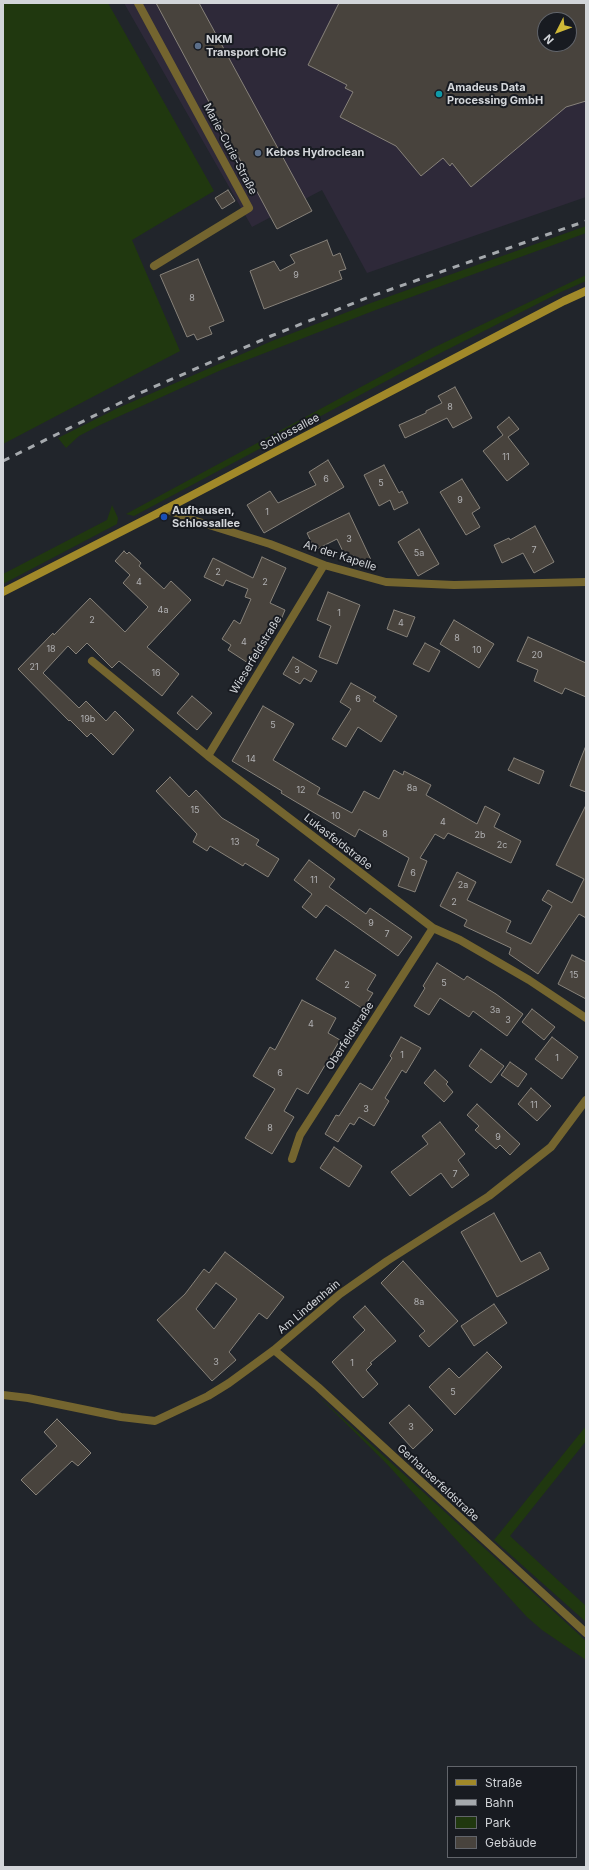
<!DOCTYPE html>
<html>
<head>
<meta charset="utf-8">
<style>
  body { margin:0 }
  #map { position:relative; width:589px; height:1870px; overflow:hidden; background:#21252b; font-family:Inter,sans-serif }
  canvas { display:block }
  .frame { position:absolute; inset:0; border:4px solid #d2d5d9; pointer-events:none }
  .legend { position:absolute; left:447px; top:1766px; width:130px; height:92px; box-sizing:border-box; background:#181b21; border:1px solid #62656b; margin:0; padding:5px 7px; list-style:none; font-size:12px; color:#d2d5d9 }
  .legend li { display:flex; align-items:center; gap:8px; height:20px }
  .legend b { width:20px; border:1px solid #62656b }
  .north { position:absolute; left:537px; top:12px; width:40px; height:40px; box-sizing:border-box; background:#181b21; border:1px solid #62656b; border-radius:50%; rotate:228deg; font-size:11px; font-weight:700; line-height:16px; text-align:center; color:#d2d5d9 }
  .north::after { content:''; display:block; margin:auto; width:14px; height:18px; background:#cfb837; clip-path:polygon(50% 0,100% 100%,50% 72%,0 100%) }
</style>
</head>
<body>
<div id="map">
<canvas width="589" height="1870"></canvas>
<div class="frame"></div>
<ul class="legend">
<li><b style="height:5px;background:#a18929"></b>Straße</li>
<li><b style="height:5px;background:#a5a9ad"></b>Bahn</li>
<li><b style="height:11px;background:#20380f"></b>Park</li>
<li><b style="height:11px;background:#48433d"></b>Gebäude</li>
</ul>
<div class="north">N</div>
</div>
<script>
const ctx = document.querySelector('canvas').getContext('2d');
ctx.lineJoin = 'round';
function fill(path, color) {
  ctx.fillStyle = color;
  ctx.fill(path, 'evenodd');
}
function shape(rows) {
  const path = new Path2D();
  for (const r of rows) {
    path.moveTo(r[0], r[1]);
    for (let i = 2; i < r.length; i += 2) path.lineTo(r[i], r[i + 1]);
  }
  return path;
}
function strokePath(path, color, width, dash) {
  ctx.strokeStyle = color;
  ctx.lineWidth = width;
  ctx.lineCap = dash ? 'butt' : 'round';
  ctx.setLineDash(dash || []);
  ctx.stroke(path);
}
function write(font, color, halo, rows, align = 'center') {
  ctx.font = font + ' Inter,sans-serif';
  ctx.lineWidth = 4;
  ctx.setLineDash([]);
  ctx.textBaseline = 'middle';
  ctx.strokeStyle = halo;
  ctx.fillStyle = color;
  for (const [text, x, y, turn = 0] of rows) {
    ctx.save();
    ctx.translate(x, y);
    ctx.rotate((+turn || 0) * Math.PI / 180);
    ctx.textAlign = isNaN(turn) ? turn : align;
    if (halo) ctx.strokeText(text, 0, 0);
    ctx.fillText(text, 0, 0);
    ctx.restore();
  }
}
fill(shape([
  [124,3,586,3,586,197,367,273,322,190,252,227],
  [545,20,569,20,569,44,545,44]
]), '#2e2939');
fill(shape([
  [3,3,108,3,214,191,132,240,180,351,3,444],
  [586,226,586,233,373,311,221,370,100,425,79,436,66,448,58,438,118,408,272,341,371,303],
  [586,275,586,281,561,292,405,371,134,516,126,514,433,348],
  [112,505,118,518,117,524,3,584,3,574,107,520],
  [316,1394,586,1641,586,1660,542,1630,527,1617,386,1463],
  [586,1426,586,1441,510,1536,586,1606,586,1622,494,1540]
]), '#20380f');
const building = shape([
  [156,3,199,3,312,211,277,229,156,3],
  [339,3,586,3,586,101,566,107,471,187,452,163,450,166,443,158,421,176,396,146,340,117,353,92,345,88,347,85,308,65,339,3],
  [545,20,569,20,569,44,545,44,545,20],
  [228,190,235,201,222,209,215,198,228,190],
  [327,240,333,256,340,253,346,269,339,271,342,279,264,309,250,271,274,261,280,271,295,263,290,255,327,240],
  [198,259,224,321,209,327,212,334,197,340,194,334,187,337,160,275,198,259],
  [455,387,472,418,453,428,447,418,405,438,399,425,426,413,426,411,442,403,438,396,455,387],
  [509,417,519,429,508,437,529,464,507,481,483,451,503,435,497,427,509,417],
  [328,460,344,487,264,533,247,505,270,491,278,503,316,485,309,472,328,460],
  [384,465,399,493,402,491,408,503,394,510,390,500,379,506,364,475,384,465],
  [462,479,480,508,472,513,480,527,466,535,440,492,462,479],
  [349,513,372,562,360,568,354,556,347,560,337,539,315,550,307,533,349,513],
  [535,526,554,562,534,573,523,553,502,563,494,545,509,538,510,540,535,526],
  [419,529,439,564,418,576,398,542,419,529],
  [124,551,127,554,129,552,141,563,139,566,164,589,171,581,191,600,147,647,179,674,162,696,119,661,112,668,87,643,76,654,68,646,43,673,79,708,86,701,106,721,115,711,134,730,113,755,91,733,87,737,70,720,69,721,18,669,53,633,54,635,90,598,125,632,148,607,123,583,130,575,115,561,124,551],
  [262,557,286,568,270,603,285,610,278,627,272,624,248,663,228,650,231,645,222,639,234,620,240,624,251,599,245,597,248,589,226,580,223,586,204,577,213,558,253,578,262,557],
  [328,592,360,605,337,664,319,657,331,626,317,620,328,592],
  [394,610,415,617,407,637,387,629,394,610],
  [454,620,494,644,479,668,440,644,454,620],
  [528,637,586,663,586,697,565,688,562,694,534,681,538,670,517,661,528,637],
  [425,643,440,651,429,672,413,664,425,643],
  [293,657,317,671,311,682,304,678,300,684,283,674,293,657],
  [351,683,376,697,373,701,397,716,381,742,358,727,346,747,332,739,351,709,340,702,351,683],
  [192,696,212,713,197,730,177,713,192,696],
  [263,706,294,724,273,760,320,788,317,794,352,813,364,791,379,799,394,770,403,775,404,771,431,785,426,795,477,824,485,806,500,814,494,827,521,841,511,863,448,833,444,839,435,834,420,858,427,861,415,892,398,886,409,858,359,829,355,837,323,818,281,793,282,791,232,761,263,706],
  [585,748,586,748,586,792,570,786,585,748],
  [514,758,544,771,539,784,508,770,514,758],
  [170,777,189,797,196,790,222,818,259,840,256,845,279,859,268,877,245,863,243,866,210,846,207,851,193,842,197,834,156,791,170,777],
  [586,805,586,918,579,914,538,974,509,954,511,948,464,926,467,920,440,906,457,872,476,882,467,900,511,921,506,932,531,944,552,906,542,900,548,890,572,903,584,879,556,865,586,805],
  [309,860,335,879,329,887,366,914,370,908,412,937,398,956,326,905,316,918,302,907,312,894,294,880,309,860],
  [335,950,376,975,367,990,373,993,363,1009,316,979,335,950],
  [572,955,586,962,586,999,558,984,572,955],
  [437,963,464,980,467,976,496,994,523,1014,507,1036,473,1011,469,1017,440,998,429,1015,414,1006,425,988,423,986,437,963],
  [302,1000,336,1018,328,1033,340,1040,308,1094,297,1088,284,1111,294,1117,272,1154,245,1138,275,1089,253,1076,270,1047,275,1050,302,1000],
  [532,1009,555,1027,544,1040,522,1022,532,1009],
  [401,1037,421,1048,406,1073,402,1070,385,1098,389,1101,374,1126,359,1117,354,1125,350,1123,338,1142,325,1134,336,1115,339,1116,360,1083,372,1090,392,1058,390,1056,401,1037],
  [552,1037,578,1057,562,1079,535,1059,552,1037],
  [481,1049,504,1066,491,1083,469,1066,481,1049],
  [510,1062,527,1074,518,1087,501,1075,510,1062],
  [435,1070,448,1082,446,1084,453,1092,444,1102,424,1083,435,1070],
  [531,1088,551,1106,537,1121,518,1104,531,1088],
  [477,1104,520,1144,510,1155,500,1145,496,1149,475,1130,479,1126,467,1115,477,1104],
  [440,1122,465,1154,458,1160,469,1175,452,1188,441,1173,410,1196,391,1172,428,1144,422,1136,440,1122],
  [334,1147,362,1166,349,1187,320,1168,334,1147],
  [494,1213,521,1262,540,1252,549,1269,497,1297,461,1232,494,1213],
  [225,1252,284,1297,267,1319,259,1313,229,1352,236,1360,212,1381,157,1320,185,1294,204,1269,209,1273,225,1252],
  [216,1283,237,1299,214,1329,196,1309,216,1283],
  [403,1261,458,1321,429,1347,419,1336,425,1331,381,1283,403,1261],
  [494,1304,507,1323,474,1346,461,1326,494,1304],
  [365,1306,396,1341,370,1363,372,1364,366,1370,378,1384,363,1398,332,1362,365,1330,353,1317,365,1306],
  [487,1352,502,1367,455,1415,429,1387,449,1368,459,1378,487,1352],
  [409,1405,433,1430,413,1449,389,1423,409,1405],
  [57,1419,91,1453,78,1466,72,1461,36,1495,21,1480,57,1446,44,1432,57,1419]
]);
fill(building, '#48433d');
strokePath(building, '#87827a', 1);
strokePath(shape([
  [138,3,249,208,154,266],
  [166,509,193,520,270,544,324,565,386,582,454,585,586,582],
  [92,661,208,756,433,928,460,940,529,980,586,1018],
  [208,756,324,565],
  [292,1159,300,1135,433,928],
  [274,1350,318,1387,586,1633],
  [3,1395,28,1398,121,1417,155,1421,208,1396,229,1383,274,1350,340,1294,387,1261,489,1196,551,1147,586,1100]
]), '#74652f', 8);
strokePath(shape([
  [3,592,160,512,564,301,586,291]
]), '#a18929', 8);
strokePath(shape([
  [3,461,140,393,271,336,369,297,586,221]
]), '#a5a9ad', 3, [7, 7]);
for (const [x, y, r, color] of [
  [198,46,4,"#5c6f8a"],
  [439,94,4,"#0f9aa8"],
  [258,153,4,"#5c6f8a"],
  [164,517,4,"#1a4fb4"]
]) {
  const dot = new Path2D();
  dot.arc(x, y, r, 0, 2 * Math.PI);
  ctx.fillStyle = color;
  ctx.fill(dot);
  strokePath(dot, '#181b21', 1.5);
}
write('9px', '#b0b0b2', null, [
  ["9",296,275],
  ["8",192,298],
  ["8",450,407],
  ["11",506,457],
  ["6",326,479],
  ["5",381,483],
  ["9",460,500],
  ["1",267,512],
  ["3",349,539],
  ["7",534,550],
  ["5a",419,553],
  ["2",218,572],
  ["4",139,582],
  ["2",265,582],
  ["4a",163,610],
  ["1",339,613],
  ["2",92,620],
  ["4",401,623],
  ["8",457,638],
  ["4",244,642],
  ["18",51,649],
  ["10",477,650],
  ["20",537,655],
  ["21",34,667],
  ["3",297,670],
  ["16",156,673],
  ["6",358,699],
  ["19b",88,719],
  ["5",273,725],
  ["14",251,759],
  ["8a",412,788],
  ["12",301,790],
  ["15",195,810],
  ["10",336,816],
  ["4",443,822],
  ["8",385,834],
  ["2b",480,835],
  ["13",235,842],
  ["2c",502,845],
  ["6",413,873],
  ["11",314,880],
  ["2a",463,885],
  ["2",454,902],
  ["9",371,923],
  ["7",387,934],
  ["15",574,975],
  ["5",444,983],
  ["2",347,985],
  ["3a",495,1010],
  ["3",508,1020],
  ["4",311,1024],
  ["1",402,1055],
  ["1",557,1058],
  ["6",280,1073],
  ["11",534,1105],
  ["3",366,1109],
  ["8",270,1128],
  ["9",498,1137],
  ["7",455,1174],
  ["8a",419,1302],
  ["3",216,1362],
  ["1",352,1363],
  ["5",453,1392],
  ["3",411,1427]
]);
write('bold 11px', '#d2d5d9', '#181b21', [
  ["NKM",206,40],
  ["Transport OHG",206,53],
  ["Amadeus Data",447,88],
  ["Processing GmbH",447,101],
  ["Kebos Hydroclean",266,153],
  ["Aufhausen,",172,511],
  ["Schlossallee",172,524]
], 'left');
write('11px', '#d2d5d9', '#181b21', [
  ["Marie-Curie-Straße",230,149,62],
  ["Schlossallee",290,432,-28],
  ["An der Kapelle",340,556,18],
  ["Wieserfeldstraße",256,655,-59],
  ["Lukasfeldstraße",338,842,38],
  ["Oberfeldstraße",350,1036,-57],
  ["Am Lindenhain",309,1307,-40],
  ["Gerhauserfeldstraße",438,1483,43]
]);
</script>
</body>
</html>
